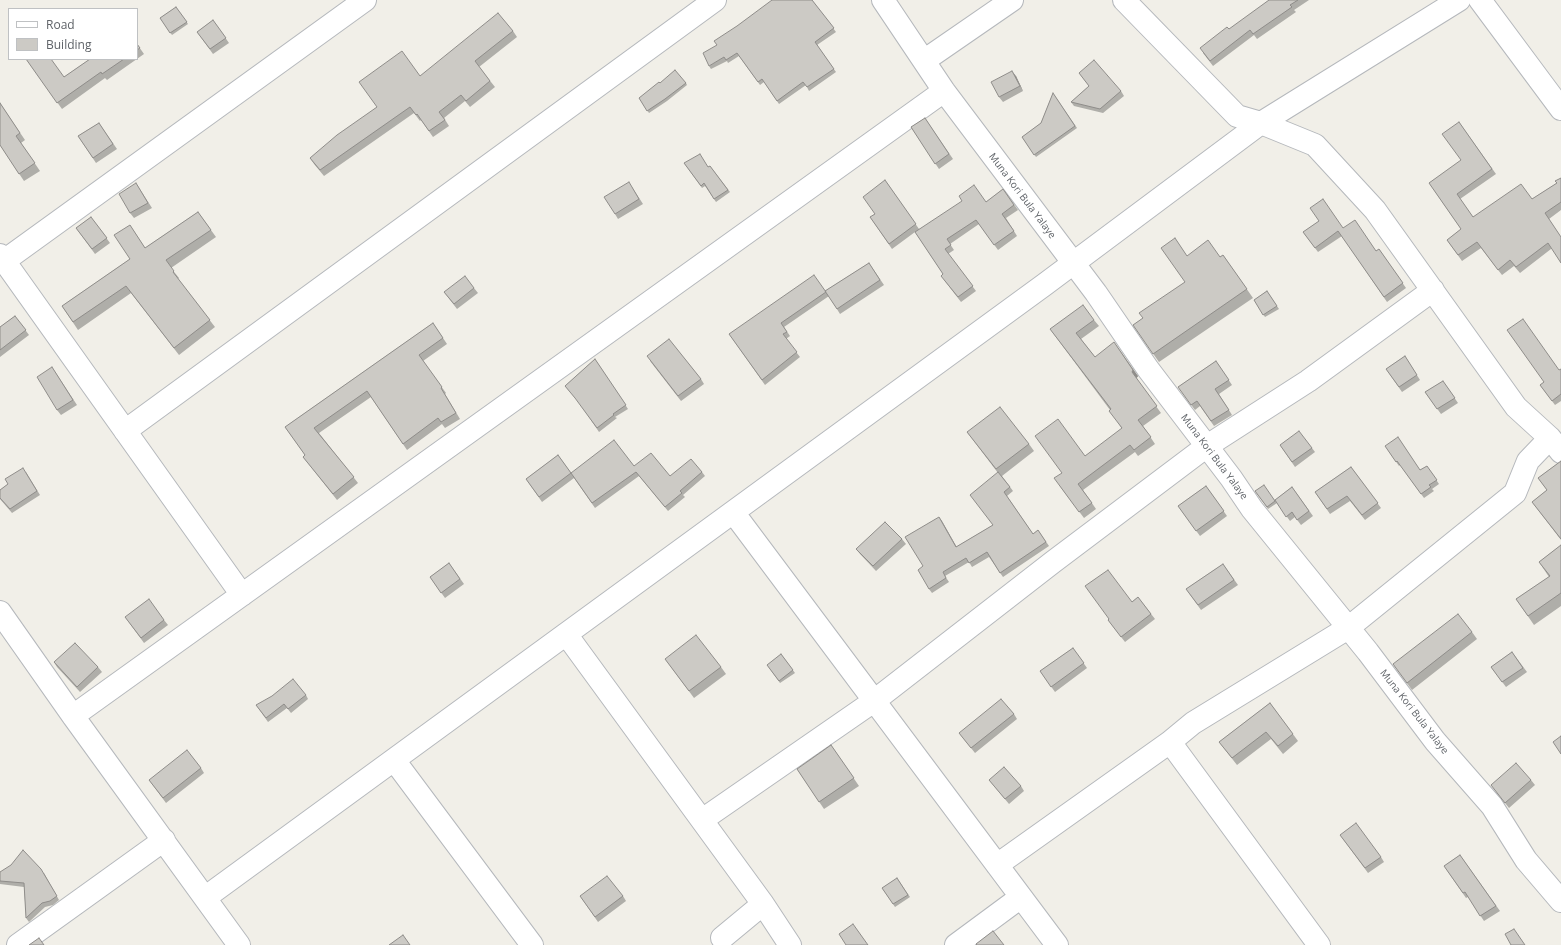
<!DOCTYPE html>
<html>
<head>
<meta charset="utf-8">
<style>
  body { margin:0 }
  #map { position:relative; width:1561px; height:945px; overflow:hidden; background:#f1efe8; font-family:"Open Sans",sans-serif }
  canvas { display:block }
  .legend { position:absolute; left:8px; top:8px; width:130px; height:52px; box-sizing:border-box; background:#fff; border:1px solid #bfc1c3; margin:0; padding:5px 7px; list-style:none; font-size:12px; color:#5f6368 }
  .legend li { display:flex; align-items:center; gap:8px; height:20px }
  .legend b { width:20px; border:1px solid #bfc1c3 }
</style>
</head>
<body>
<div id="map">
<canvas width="1561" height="945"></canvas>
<ul class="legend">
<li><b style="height:5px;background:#fff"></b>Road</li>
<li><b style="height:11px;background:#cccac5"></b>Building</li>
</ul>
</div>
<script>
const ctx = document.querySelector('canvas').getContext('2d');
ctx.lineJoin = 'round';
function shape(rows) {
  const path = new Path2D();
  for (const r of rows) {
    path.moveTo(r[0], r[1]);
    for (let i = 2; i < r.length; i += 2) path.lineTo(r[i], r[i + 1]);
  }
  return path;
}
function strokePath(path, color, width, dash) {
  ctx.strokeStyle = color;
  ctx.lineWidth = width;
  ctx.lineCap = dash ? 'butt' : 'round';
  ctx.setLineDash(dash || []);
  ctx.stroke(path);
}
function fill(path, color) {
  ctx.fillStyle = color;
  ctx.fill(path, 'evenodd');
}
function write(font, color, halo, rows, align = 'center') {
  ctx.font = font + ' "Open Sans",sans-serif';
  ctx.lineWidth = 3;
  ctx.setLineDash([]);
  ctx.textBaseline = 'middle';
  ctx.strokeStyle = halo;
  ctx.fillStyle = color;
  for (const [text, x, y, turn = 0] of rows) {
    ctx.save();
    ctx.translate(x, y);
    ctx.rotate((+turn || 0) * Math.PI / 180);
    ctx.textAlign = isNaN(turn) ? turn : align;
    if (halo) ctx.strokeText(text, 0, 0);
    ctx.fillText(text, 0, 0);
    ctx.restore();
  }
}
const minor = shape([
  [883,0,944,91,1096,293,1148,369,1231,478,1252,509,1368,652,1435,741,1492,806,1526,860,1561,901],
  [1124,0,1237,116,1261,123,1315,145,1375,210,1516,407,1550,438,1561,452],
  [1480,0,1561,109],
  [925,60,1012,0],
  [0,255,242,595],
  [4,261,365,0],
  [125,431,715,0],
  [733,512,1057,945],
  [0,612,73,716,239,945],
  [566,634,763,904,790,945],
  [73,716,944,91],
  [1170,742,1319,945],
  [394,760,532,945],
  [702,820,874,701,1053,562,1207,446,1308,381,1433,290],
  [997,865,1170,742,1193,723,1348,628,1515,493,1528,461,1550,438],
  [206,897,1044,285,1261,123,1459,0],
  [722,938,763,904],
  [18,945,164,840],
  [956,945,1021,897]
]);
strokePath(minor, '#b5b8bc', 24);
strokePath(minor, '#fff', 22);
fill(shape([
  [812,0,836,32,817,45,836,72,809,91,806,85,779,104,764,82,760,85,739,56,728,63,727,61,711,69,709,66],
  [1269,0,1309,0,1294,10,1296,12,1257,39,1254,35,1213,66,1203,53],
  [176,7,188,24,172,35,160,18],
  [213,20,229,43,213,54,197,32],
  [513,31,517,37,479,67,495,87,470,107,465,101,444,118,449,126,433,137,421,120,420,121,414,113,324,176,314,164,310,158,377,107,420,76],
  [137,44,144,54,107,80,105,78,62,109,26,59,64,77,90,59,137,59],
  [1079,73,1121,91,1124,96,1103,113,1074,106,1071,102,1089,86],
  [1016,76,1023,91,1003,102,999,97],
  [660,83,686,83,687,85,667,101,649,113,639,98],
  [1053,93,1077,128,1036,157,1022,137,1041,123],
  [0,103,25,140,21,143,40,171,24,181,0,145],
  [925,118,953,159,939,169,911,127],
  [1459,122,1496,174,1460,199,1473,217,1532,199,1557,183,1561,178,1561,210,1549,219,1551,249,1520,273,1514,266,1502,275,1481,248,1462,261,1447,240,1461,229,1429,183,1461,161],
  [99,123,117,149,96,163,78,136],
  [684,163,708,167,710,166,730,192,716,202,705,186,702,188],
  [885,180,919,229,986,202,1003,189,1018,210,1006,218,1017,236,998,250,979,224,950,244,954,250,948,254,976,291,961,302,944,280,943,274,915,232,892,249,870,217,875,214],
  [136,183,152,208,134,218,130,213],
  [632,187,643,204,618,219,615,214],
  [198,212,216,237,171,268,179,278,178,279,215,327,179,355,131,293,78,330,62,306,130,259,130,225,145,248],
  [91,217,110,243,95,254,76,228],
  [1319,221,1343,228,1376,251,1379,249,1406,288,1387,302,1342,236,1318,252,1303,232],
  [1223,255,1253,298,1159,362,1133,325,1143,318,1185,282,1187,256,1220,257],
  [869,263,884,285,840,314,829,296,784,327,790,336,786,339,800,357,765,385,729,334,825,291],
  [474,288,478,293,457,309,444,292],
  [1267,291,1279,309,1265,317,1254,300],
  [15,316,29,335,0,357,0,327],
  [1094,320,1099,326,1081,339,1095,357,1138,376,1136,379,1161,413,1143,426,1155,444,1138,456,1135,452,1083,490,1096,509,1084,518,1059,485,1085,456,1122,429,1110,410,1050,329],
  [433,323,447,344,423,361,446,393,445,394,460,419,445,428,442,424,407,450,371,397,319,433,358,483,337,500,307,462,303,457,305,455,285,427],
  [1405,356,1420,380,1402,392,1386,369],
  [595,359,628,409,615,417,617,418,599,432,578,401,565,386],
  [650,361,701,379,704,384,681,401],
  [1216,361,1232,385,1219,394,1232,415,1214,426,1200,406,1195,410,1178,387],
  [52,367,77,405,61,415,57,410],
  [1561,369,1561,401,1555,405,1540,385],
  [1443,381,1458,403,1441,414,1425,392],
  [967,432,1029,444,1034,451,1002,476,1013,491,1007,496,1033,534,1038,530,1049,546,1003,577,989,557,972,567,969,562,945,576,949,582,932,593,929,589,923,566,939,517,956,547,993,525,998,473],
  [1280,445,1312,448,1315,452,1295,467],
  [1385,446,1420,470,1427,466,1439,484,1432,489,1434,491,1424,498,1400,465,1399,466],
  [558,455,571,473,634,466,670,476,702,472,705,476,683,495,685,497,668,511,639,476,595,508,574,478,542,502,526,479],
  [1561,461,1561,540,1532,502,1547,490,1538,478],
  [1351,467,1381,508,1365,520,1350,501,1330,514,1315,492],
  [26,472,40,495,12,513,0,499,0,490,8,484],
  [1206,486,1227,516,1200,536,1178,506],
  [1292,487,1313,516,1301,525,1295,517,1290,521,1277,503,1268,509,1255,491,1275,500],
  [902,539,906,544,876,571,860,554,856,549],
  [1561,545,1561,606,1534,625,1516,599,1549,577,1539,562],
  [449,563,464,584,445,598,430,577],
  [1223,564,1238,585,1201,610,1186,589],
  [1138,597,1155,619,1125,642,1108,620],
  [125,617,164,620,168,625,144,643],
  [1472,632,1477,639,1412,690,1393,664],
  [1073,648,1087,668,1055,692,1040,671],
  [1512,652,1527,672,1506,687,1491,667],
  [781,654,795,673,780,683,767,665],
  [665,659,721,667,726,674,694,698],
  [54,662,98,667,102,672,80,692,57,667],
  [306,695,308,699,291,713,287,708,268,722,256,705],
  [1270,703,1298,741,1283,754,1271,739,1237,765,1219,742],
  [1014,714,1017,719,975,753,959,733],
  [831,745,859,786,824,809,797,769],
  [201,768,204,773,166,803,149,780],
  [989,780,1021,786,1024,791,1009,804],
  [1531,780,1535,785,1509,808,1491,785],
  [1340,835,1381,857,1384,862,1368,873],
  [1460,855,1500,911,1484,921,1468,897,1466,898,1444,866],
  [0,872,44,873,59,900,53,905,45,907,29,922,26,918,24,887,0,884],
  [897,878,910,897,895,907,882,888],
  [580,896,623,896,626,901,598,922]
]), '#afaea9');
fill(shape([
  [1012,71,1016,76,1023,91,1020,86],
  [1114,342,1138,376,1136,379,1132,372],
  [939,517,942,521,959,551,956,547]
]), '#8f8d8a');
const building = shape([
  [772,0,812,0,834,28,815,42,834,69,807,87,803,82,777,101,762,79,758,82,737,53,726,60,724,57,709,66,703,53,717,45,714,41,737,26,772,0],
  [1269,0,1298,0,1290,5,1292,7,1253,34,1250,30,1210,61,1200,48,1227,27,1229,29,1269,0],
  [176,7,187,22,170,33,160,18,176,7],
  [498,13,513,31,475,61,490,81,466,101,461,95,439,112,445,120,429,131,417,114,416,115,410,107,320,170,310,158,337,135,377,107,359,82,402,51,420,76,498,13],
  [213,20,226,38,210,49,197,32,213,20],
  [137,44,140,48,137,50,137,44],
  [26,59,51,59,64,77,90,59,124,59,102,74,101,72,57,103,26,59],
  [1094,60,1121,91,1100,109,1071,102,1089,86,1079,73,1094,60],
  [675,70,686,83,665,99,647,111,639,98,659,82,660,83,675,70],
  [1012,71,1020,86,999,97,991,82,1012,71],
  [1053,93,1075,126,1034,155,1022,137,1041,123,1053,93],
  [0,103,20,133,16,136,35,163,19,174,0,145,0,103],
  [925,118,949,154,935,164,911,127,925,118],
  [1459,122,1492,169,1457,194,1473,217,1521,184,1532,199,1557,183,1555,181,1561,178,1561,202,1545,213,1561,237,1561,263,1548,243,1516,267,1510,260,1498,270,1477,242,1458,255,1447,240,1461,229,1429,183,1461,160,1442,134,1459,122],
  [99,123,113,144,93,158,78,136,99,123],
  [700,154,708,167,710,166,728,190,714,199,704,183,701,186,684,163,700,154],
  [885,180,916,224,889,244,870,217,875,214,863,197,885,180],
  [629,182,639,199,615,214,604,197,629,182],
  [136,183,148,203,130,213,119,194,136,183],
  [974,185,986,202,1003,189,1014,205,1002,214,1014,231,994,245,976,220,947,239,951,245,945,249,973,286,958,297,941,276,943,274,915,232,962,201,959,196,974,185],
  [1323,199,1343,228,1355,220,1376,251,1379,249,1403,283,1384,297,1338,231,1315,248,1303,232,1319,221,1310,208,1323,199],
  [198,212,211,230,166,260,174,271,173,272,210,320,174,348,126,286,73,322,62,306,130,259,114,235,130,225,145,248,198,212],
  [91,217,107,238,92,249,76,228,91,217],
  [1175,238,1187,256,1208,240,1220,257,1223,255,1247,289,1153,354,1133,325,1143,318,1139,313,1185,282,1161,248,1175,238],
  [869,263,880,280,837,309,825,291,869,263],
  [814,275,826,292,781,323,787,332,783,334,797,352,762,380,729,334,814,275],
  [465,276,474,288,454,304,444,292,465,276],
  [1267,291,1277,306,1263,315,1254,300,1267,291],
  [1083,305,1094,320,1076,333,1095,357,1114,342,1133,370,1132,372,1157,406,1138,420,1151,437,1134,450,1130,445,1078,484,1092,503,1079,512,1054,478,1062,473,1035,436,1058,419,1085,456,1122,428,1109,411,1111,409,1050,329,1083,305],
  [15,316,26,330,0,350,0,327,15,316],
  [1523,319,1559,370,1561,369,1561,394,1552,401,1540,385,1544,382,1507,330,1523,319],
  [433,323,443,338,419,355,442,387,441,388,456,413,441,422,438,418,403,444,367,391,314,428,354,477,333,494,303,457,305,455,285,427,433,323],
  [669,339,701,379,678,396,647,356,669,339],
  [1405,356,1417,375,1399,387,1386,369,1405,356],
  [595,359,626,405,613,414,614,415,597,428,575,398,565,386,595,359],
  [1216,361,1229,380,1215,389,1229,410,1211,421,1197,401,1191,405,1178,387,1216,361],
  [52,367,73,400,57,410,37,377,52,367],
  [1443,381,1455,398,1437,409,1425,392,1443,381],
  [1000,407,1029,444,996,469,967,432,1000,407],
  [1299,431,1312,448,1292,462,1280,445,1299,431],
  [1398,437,1420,470,1427,466,1437,480,1429,485,1431,487,1421,494,1397,461,1396,462,1385,446,1398,437],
  [614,440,634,466,651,453,670,476,691,459,702,472,680,491,682,493,665,507,636,472,592,503,571,473,614,440],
  [558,455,571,473,539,497,526,479,558,455],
  [1561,461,1561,539,1532,502,1547,490,1538,478,1561,461],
  [1351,467,1378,503,1362,515,1347,496,1327,509,1315,492,1351,467],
  [23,468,37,491,10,509,0,498,0,490,8,484,5,479,23,468],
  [998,472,1010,487,1004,492,1033,534,1038,530,1046,542,1000,573,987,552,969,563,966,558,943,572,946,578,929,589,918,570,923,566,905,537,939,517,956,547,993,525,970,495,998,472],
  [1264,485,1275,501,1267,507,1255,491,1264,485],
  [1206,486,1224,511,1196,531,1178,506,1206,486],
  [1292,487,1309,511,1297,520,1292,512,1286,517,1275,500,1292,487],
  [885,522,902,539,873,566,856,549,885,522],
  [1561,545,1561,593,1528,616,1516,599,1550,576,1539,562,1561,545],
  [449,563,460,579,441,593,430,577,449,563],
  [1223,564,1234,580,1198,605,1186,589,1223,564],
  [1108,570,1132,602,1138,597,1151,614,1121,637,1108,620,1109,619,1085,586,1108,570],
  [149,599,164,620,141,638,125,617,149,599],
  [1458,614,1472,632,1407,683,1393,664,1458,614],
  [696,635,721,667,689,691,665,659,696,635],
  [75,643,98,667,77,687,54,662,75,643],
  [1073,648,1084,663,1051,687,1040,671,1073,648],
  [1512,652,1523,668,1502,682,1491,667,1512,652],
  [781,654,793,670,779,681,767,665,781,654],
  [293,679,306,695,288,709,284,704,266,718,256,705,272,696,293,679],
  [1001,699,1014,714,971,748,959,733,1001,699],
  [1270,703,1293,734,1278,746,1266,732,1232,758,1219,742,1270,703],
  [1561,736,1561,754,1553,742,1561,736],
  [831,745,854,778,819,802,797,769,831,745],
  [187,750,201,768,163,798,149,780,187,750],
  [1516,763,1531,780,1505,803,1491,785,1516,763],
  [1004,767,1021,786,1005,799,989,780,1004,767],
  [1356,823,1381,857,1365,868,1340,835,1356,823],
  [23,850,41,869,57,896,50,901,42,903,26,918,24,883,0,881,0,872,11,865,23,850],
  [1460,855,1496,906,1480,916,1465,892,1463,893,1444,866,1460,855],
  [607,876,623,896,595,917,580,896,607,876],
  [897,878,908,895,893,904,882,888,897,878],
  [853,924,868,945,846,945,839,934,853,924],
  [1514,929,1525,945,1511,945,1505,934,1514,929],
  [993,931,1004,945,977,945,976,944,993,931],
  [403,935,410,945,389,945,403,935],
  [39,938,44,945,29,945,39,938]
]);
fill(building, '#cccac5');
strokePath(building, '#8f8d8a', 1);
write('10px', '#5f6368', '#fff', [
  ["Muna Kori Bula Yalaye",1022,196,53],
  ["Muna Kori Bula Yalaye",1214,457,53],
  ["Muna Kori Bula Yalaye",1414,712,52]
]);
</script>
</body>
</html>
